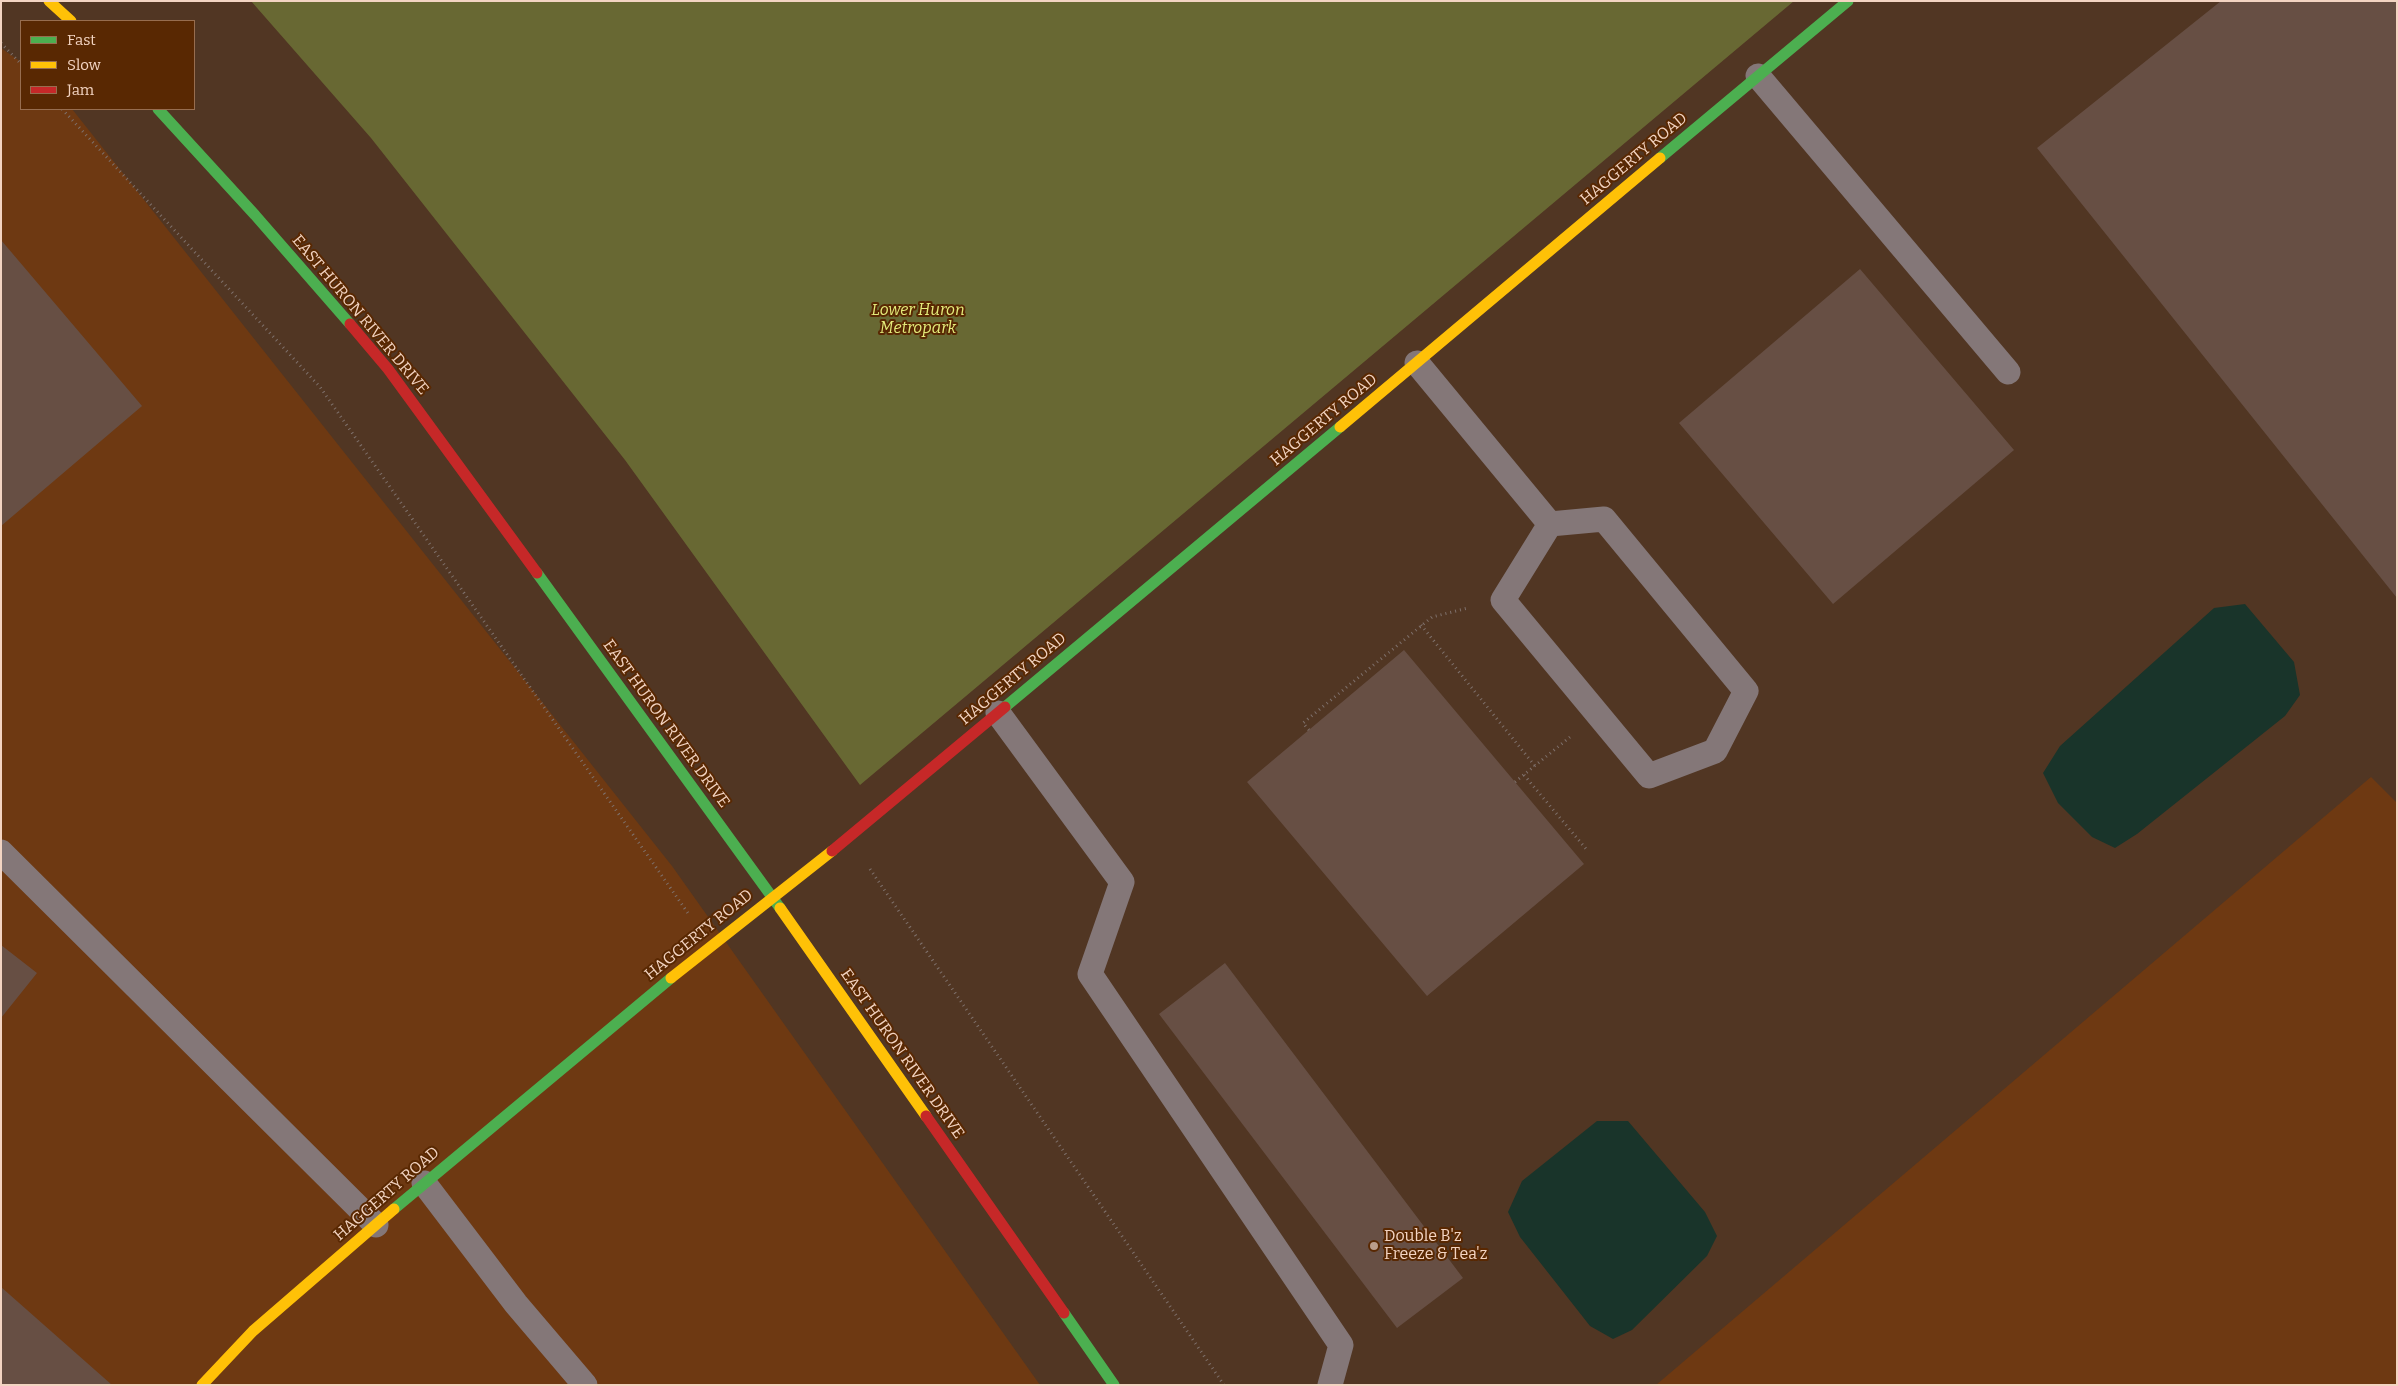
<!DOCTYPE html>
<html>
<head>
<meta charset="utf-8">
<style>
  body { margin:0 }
  #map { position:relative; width:2398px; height:1386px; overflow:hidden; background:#513623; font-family:Bitter,serif }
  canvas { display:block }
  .frame { position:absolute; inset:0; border:2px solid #f3d4c2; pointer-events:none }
  .legend { position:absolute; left:20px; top:20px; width:175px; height:90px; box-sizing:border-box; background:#592802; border:1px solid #976d4f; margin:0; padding:6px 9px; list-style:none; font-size:15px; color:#f3d4c2 }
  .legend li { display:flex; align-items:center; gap:10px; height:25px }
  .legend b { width:25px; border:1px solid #976d4f }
</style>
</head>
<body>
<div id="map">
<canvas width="2398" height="1386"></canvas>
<div class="frame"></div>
<ul class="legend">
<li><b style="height:6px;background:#4caf50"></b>Fast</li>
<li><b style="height:6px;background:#ffc107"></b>Slow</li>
<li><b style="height:6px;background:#c62828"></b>Jam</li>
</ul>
</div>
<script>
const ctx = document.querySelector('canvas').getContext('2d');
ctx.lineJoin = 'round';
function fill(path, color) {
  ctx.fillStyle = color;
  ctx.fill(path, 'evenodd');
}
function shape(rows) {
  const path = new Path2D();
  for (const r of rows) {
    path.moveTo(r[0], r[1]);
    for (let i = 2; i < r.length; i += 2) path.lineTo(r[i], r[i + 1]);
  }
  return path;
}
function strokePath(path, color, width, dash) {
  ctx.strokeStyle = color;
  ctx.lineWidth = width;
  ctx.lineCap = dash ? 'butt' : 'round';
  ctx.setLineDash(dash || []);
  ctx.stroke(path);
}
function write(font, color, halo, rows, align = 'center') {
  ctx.font = font + ' Bitter,serif';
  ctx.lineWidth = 4;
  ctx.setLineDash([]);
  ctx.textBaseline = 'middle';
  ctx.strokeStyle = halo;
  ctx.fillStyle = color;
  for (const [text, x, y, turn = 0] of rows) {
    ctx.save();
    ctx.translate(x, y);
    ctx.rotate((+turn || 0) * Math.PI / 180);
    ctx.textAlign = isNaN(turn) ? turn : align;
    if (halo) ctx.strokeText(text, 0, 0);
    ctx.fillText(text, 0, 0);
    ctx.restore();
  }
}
fill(shape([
  [1,48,21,62,21,109,72,109,672,866,1040,1385,1,1385],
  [2371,777,2397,803,2397,1385,1656,1385]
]), '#6e3912');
fill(shape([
  [251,1,1794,1,860,785,625,460,371,138]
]), '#686833');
fill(shape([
  [2245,604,2294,662,2300,695,2285,716,2137,834,2115,848,2092,837,2058,803,2043,773,2060,746,2214,608],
  [1597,1121,1628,1121,1705,1212,1717,1236,1707,1256,1632,1330,1613,1339,1590,1326,1520,1237,1508,1212,1522,1181]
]), '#19342a');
fill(shape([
  [2221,1,2397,1,2397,598,2037,148],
  [1,240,142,406,1,526],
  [1860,269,2014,450,1833,604,1679,423],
  [1404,650,1584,864,1427,996,1247,782],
  [1,945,37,973,1,1018],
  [1225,963,1463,1278,1397,1328,1159,1014],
  [1,1287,112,1385,1,1385]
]), '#674f44');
strokePath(shape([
  [1,43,21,64],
  [62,109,320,387,690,916],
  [1421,625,1535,766],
  [1309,730,1303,723,1432,617,1468,608],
  [1524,775,1587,850],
  [1515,782,1570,737],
  [870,869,1224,1385]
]), '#7f716c', 3, [1, 4]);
strokePath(shape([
  [1758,76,2008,372],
  [1417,363,1550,524,1604,519,1746,691,1715,751,1649,776,1503,600,1550,524],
  [998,713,1122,882,1090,974,1341,1345,1330,1385],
  [1,852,376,1225],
  [424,1183,516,1304,585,1385]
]), '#847778', 25);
strokePath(shape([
  [158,109,255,215,350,324],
  [1660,158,1848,1],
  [537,573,780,908],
  [1005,707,1340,427],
  [394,1209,671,978],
  [1064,1313,1114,1385]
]), '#4caf50', 11);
strokePath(shape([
  [49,1,71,21],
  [1340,427,1660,158],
  [780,908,926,1116],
  [671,978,832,851],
  [202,1385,253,1331,394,1209]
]), '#ffc107', 11);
strokePath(shape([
  [350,324,388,369,537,573],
  [832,851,1005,707],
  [926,1116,1064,1313]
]), '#c62828', 11);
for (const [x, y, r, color] of [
  [1374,1246,5,"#ba9d8a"]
]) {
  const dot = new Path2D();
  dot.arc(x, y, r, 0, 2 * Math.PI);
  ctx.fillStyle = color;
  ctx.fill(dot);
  strokePath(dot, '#592802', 2);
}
write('16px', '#f3d4c2', '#592802', [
  ["HAGGERTY ROAD",1634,159,-40],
  ["EAST HURON RIVER DRIVE",360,315,50],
  ["HAGGERTY ROAD",1324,420,-40],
  ["HAGGERTY ROAD",1013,679,-40],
  ["EAST HURON RIVER DRIVE",666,724,54],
  ["HAGGERTY ROAD",699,935,-39],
  ["EAST HURON RIVER DRIVE",902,1054,55],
  ["HAGGERTY ROAD",387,1194,-41]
]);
write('italic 16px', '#e4ec7b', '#592802', [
  ["Lower Huron",918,311],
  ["Metropark",918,329]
]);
write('16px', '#f3d4c2', '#592802', [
  ["Double B'z",1384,1237],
  ["Freeze & Tea'z",1384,1255]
], 'left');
</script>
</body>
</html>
